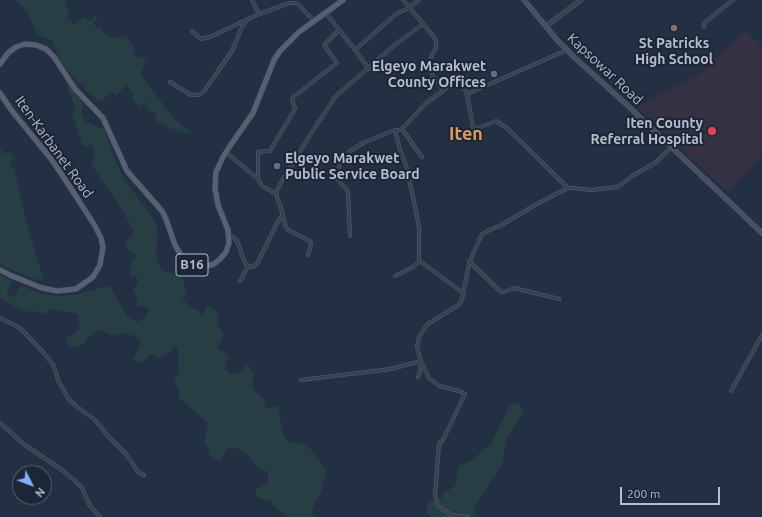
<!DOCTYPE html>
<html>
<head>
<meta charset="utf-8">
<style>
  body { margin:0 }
  #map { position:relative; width:762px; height:517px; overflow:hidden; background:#232f43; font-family:Ubuntu,sans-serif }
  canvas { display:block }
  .north { position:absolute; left:12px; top:465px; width:40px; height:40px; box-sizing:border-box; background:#1d2637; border:1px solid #5a6273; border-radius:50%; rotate:132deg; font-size:11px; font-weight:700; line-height:16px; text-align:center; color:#b5bdcc }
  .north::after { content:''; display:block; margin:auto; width:14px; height:18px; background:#87afff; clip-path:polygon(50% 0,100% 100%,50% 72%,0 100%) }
  .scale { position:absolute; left:620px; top:487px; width:100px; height:18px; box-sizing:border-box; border:2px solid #b5bdcc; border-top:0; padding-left:5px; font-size:12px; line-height:14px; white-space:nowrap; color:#b5bdcc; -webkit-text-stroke:3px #1d2637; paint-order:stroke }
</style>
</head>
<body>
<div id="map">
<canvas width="762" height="517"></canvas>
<div class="north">N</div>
<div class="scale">200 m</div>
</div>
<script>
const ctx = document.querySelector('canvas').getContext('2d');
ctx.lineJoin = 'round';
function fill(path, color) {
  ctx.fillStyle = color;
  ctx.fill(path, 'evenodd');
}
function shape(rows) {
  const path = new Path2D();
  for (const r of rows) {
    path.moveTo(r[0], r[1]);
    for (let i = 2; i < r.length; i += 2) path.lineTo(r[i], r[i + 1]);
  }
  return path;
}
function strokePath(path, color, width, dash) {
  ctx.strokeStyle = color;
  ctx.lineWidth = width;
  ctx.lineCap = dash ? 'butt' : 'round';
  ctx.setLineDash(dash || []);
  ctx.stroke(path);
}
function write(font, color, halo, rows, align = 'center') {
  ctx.font = font + ' Ubuntu,sans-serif';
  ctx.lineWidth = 4;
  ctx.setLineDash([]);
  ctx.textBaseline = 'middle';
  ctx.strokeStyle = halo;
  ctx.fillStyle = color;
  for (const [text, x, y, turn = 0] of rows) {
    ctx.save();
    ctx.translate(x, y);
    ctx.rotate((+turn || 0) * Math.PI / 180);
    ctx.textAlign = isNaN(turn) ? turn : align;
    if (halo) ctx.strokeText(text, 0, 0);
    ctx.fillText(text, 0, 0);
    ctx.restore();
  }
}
fill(shape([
  [745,30,762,46,762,156,728,192,636,107,701,73]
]), '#343142');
fill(shape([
  [13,0,66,0,65,2,69,13,66,19,71,19,72,26,83,16,89,21,96,15,98,18,93,23,97,28,102,26,102,31,111,38,126,36,136,51,133,55,137,58,140,56,146,61,141,74,146,82,167,109,173,118,191,132,189,134,169,128,163,123,160,125,154,120,157,117,156,113,148,110,145,101,141,107,133,101,133,93,126,85,117,95,110,92,102,102,92,96,84,89,84,84,78,83,59,59,53,41,38,35,29,16,21,4],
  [65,81,84,104,81,112,86,122,104,129,116,162,126,182,154,219,158,231,157,245,155,250,161,269,165,273,170,272,181,275,187,292,182,297,189,307,199,311,202,315,207,306,218,311,217,324,224,334,221,342,217,346,218,350,222,350,229,357,225,365,227,371,230,374,238,373,248,364,254,376,252,383,255,391,265,400,265,404,267,408,278,406,280,416,282,430,286,440,292,443,300,443,309,447,327,470,321,492,311,511,314,517,289,517,277,509,271,501,262,499,256,496,255,491,261,485,268,483,268,472,258,467,246,453,236,448,228,448,220,460,214,458,209,454,209,447,204,444,206,438,206,430,208,423,179,398,179,390,175,384,174,380,180,371,178,367,178,348,176,346,171,351,159,358,151,354,142,363,133,360,141,343,134,336,123,333,112,336,98,329,94,335,89,336,85,343,78,347,71,347,65,342,68,336,76,333,79,329,78,314,49,309,45,314,29,310,28,313,23,311,0,298,0,275,12,281,7,294,15,297,20,285,39,293,60,296,78,294,109,285,128,317,137,322,145,317,150,309,136,305,138,297,133,291,138,281,136,276,132,277,129,273,131,262,137,256,129,251,125,244,134,231,119,205,90,163,95,155,93,145,83,147,72,114,75,108],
  [0,147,3,153,10,153,14,157,9,167,14,168,16,176,26,220,44,281,34,279,0,265],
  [518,403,524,410,506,441,502,466,491,481,474,509,478,517,431,517,427,514,427,503,442,498,443,494,456,485,458,467,472,460,491,443,510,405]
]), '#263e44');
const minor = shape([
  [252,0,259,14,290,3,297,3,314,21],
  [325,12,355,50,396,14,409,8,419,0],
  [704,27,704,23,733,0],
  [192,31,201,39,210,37,259,14],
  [355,50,369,69],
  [567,50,467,94,473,127,475,129,496,121,507,128,568,188],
  [170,82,191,95,199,95,205,90,232,51,241,29,247,20],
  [443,91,458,76,467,94],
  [402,129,422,157],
  [395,130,400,150,406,165,417,216,419,229,419,259,420,261,413,267,395,276],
  [226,152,258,179,262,186,276,194],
  [258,179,258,152,270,151,295,109,292,98,337,63,324,45,339,30],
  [229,236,233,237,237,241,245,263,248,266,253,267,258,262,277,223,282,216],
  [350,236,348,191,335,177,343,157,350,151,365,142,395,130,401,130,426,103,443,91,439,83,433,77,429,65,430,59,436,48,436,42,434,37,403,0],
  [308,255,311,245,310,241,288,230,285,225,281,208,277,198,277,191,279,186,310,135,336,96,396,44,423,24],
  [420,261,463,293],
  [469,261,500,291,504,292,514,288,559,299],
  [240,281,248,266],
  [0,318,13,324,21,329,43,352,54,366,58,380,68,398,76,406,95,420,109,437,127,455,135,467,138,472,144,475],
  [418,377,420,371,421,361,417,347,419,337,424,329,428,324,460,304,463,296,469,263,482,234,494,228,500,226,535,205,568,188,572,188,591,190,618,187,632,176,655,163,671,147],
  [301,380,391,369,421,361,429,378,439,386,459,391,465,394,443,440,439,444,435,495,438,506,451,515,468,517],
  [731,391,762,335],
  [0,423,25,445,62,470,75,481,82,488,90,506,100,517]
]);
const tertiary = shape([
  [546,26,581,0]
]);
const secondary = shape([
  [524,0,558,41,575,58,626,104,762,233]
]);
const primary = shape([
  [0,64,8,53,16,47,25,44,36,45,46,49,54,57,75,89,103,118,127,171,162,211,166,219,175,245,181,255,187,262,193,265,207,266,214,264,220,259,226,252,229,243,228,230,218,205,215,188,216,172,223,157,230,146,253,113,274,60,280,51,299,32,343,0],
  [0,93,12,111,52,160,70,187,95,226,101,238,103,247,100,265,93,277,76,289,57,291,42,288,12,276,0,270]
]);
strokePath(minor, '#565f6f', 4);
strokePath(tertiary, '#565f6f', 5);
strokePath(secondary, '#565f6f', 5.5);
strokePath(primary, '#424a5b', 6);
strokePath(minor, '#384152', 3);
strokePath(tertiary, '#384152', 4);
strokePath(secondary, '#465065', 4.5);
strokePath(primary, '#566072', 5);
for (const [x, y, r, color] of [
  [674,28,4,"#8d6e63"],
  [494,74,4,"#5c6f8a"],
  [712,131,5,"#e0444e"],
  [277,166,4,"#5c6f8a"]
]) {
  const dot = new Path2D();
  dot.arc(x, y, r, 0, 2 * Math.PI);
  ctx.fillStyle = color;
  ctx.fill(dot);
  strokePath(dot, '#1d2637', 1.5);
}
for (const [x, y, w] of [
  [192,265,32]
]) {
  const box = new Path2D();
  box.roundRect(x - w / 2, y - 11, w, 22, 3);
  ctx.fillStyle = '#1d2637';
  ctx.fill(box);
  strokePath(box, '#b5bdcc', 1);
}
write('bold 13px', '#b5bdcc', null, [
  ["B16",192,265]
]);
write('bold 14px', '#b5bdcc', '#1d2637', [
  ["St Patricks",674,43,"center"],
  ["High School",674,59,"center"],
  ["Elgeyo Marakwet",486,66],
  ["County Offices",486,82],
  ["Iten County",703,123],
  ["Referral Hospital",703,139],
  ["Elgeyo Marakwet",285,158,"left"],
  ["Public Service Board",285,174,"left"]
], 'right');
write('14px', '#b5bdcc', '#1d2637', [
  ["Kapsowar Road",605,69,43],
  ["Iten-Karbanet Road",54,147,54]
]);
write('bold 18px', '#de9c5e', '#1d2637', [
  ["Iten",466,134]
]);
</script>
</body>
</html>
